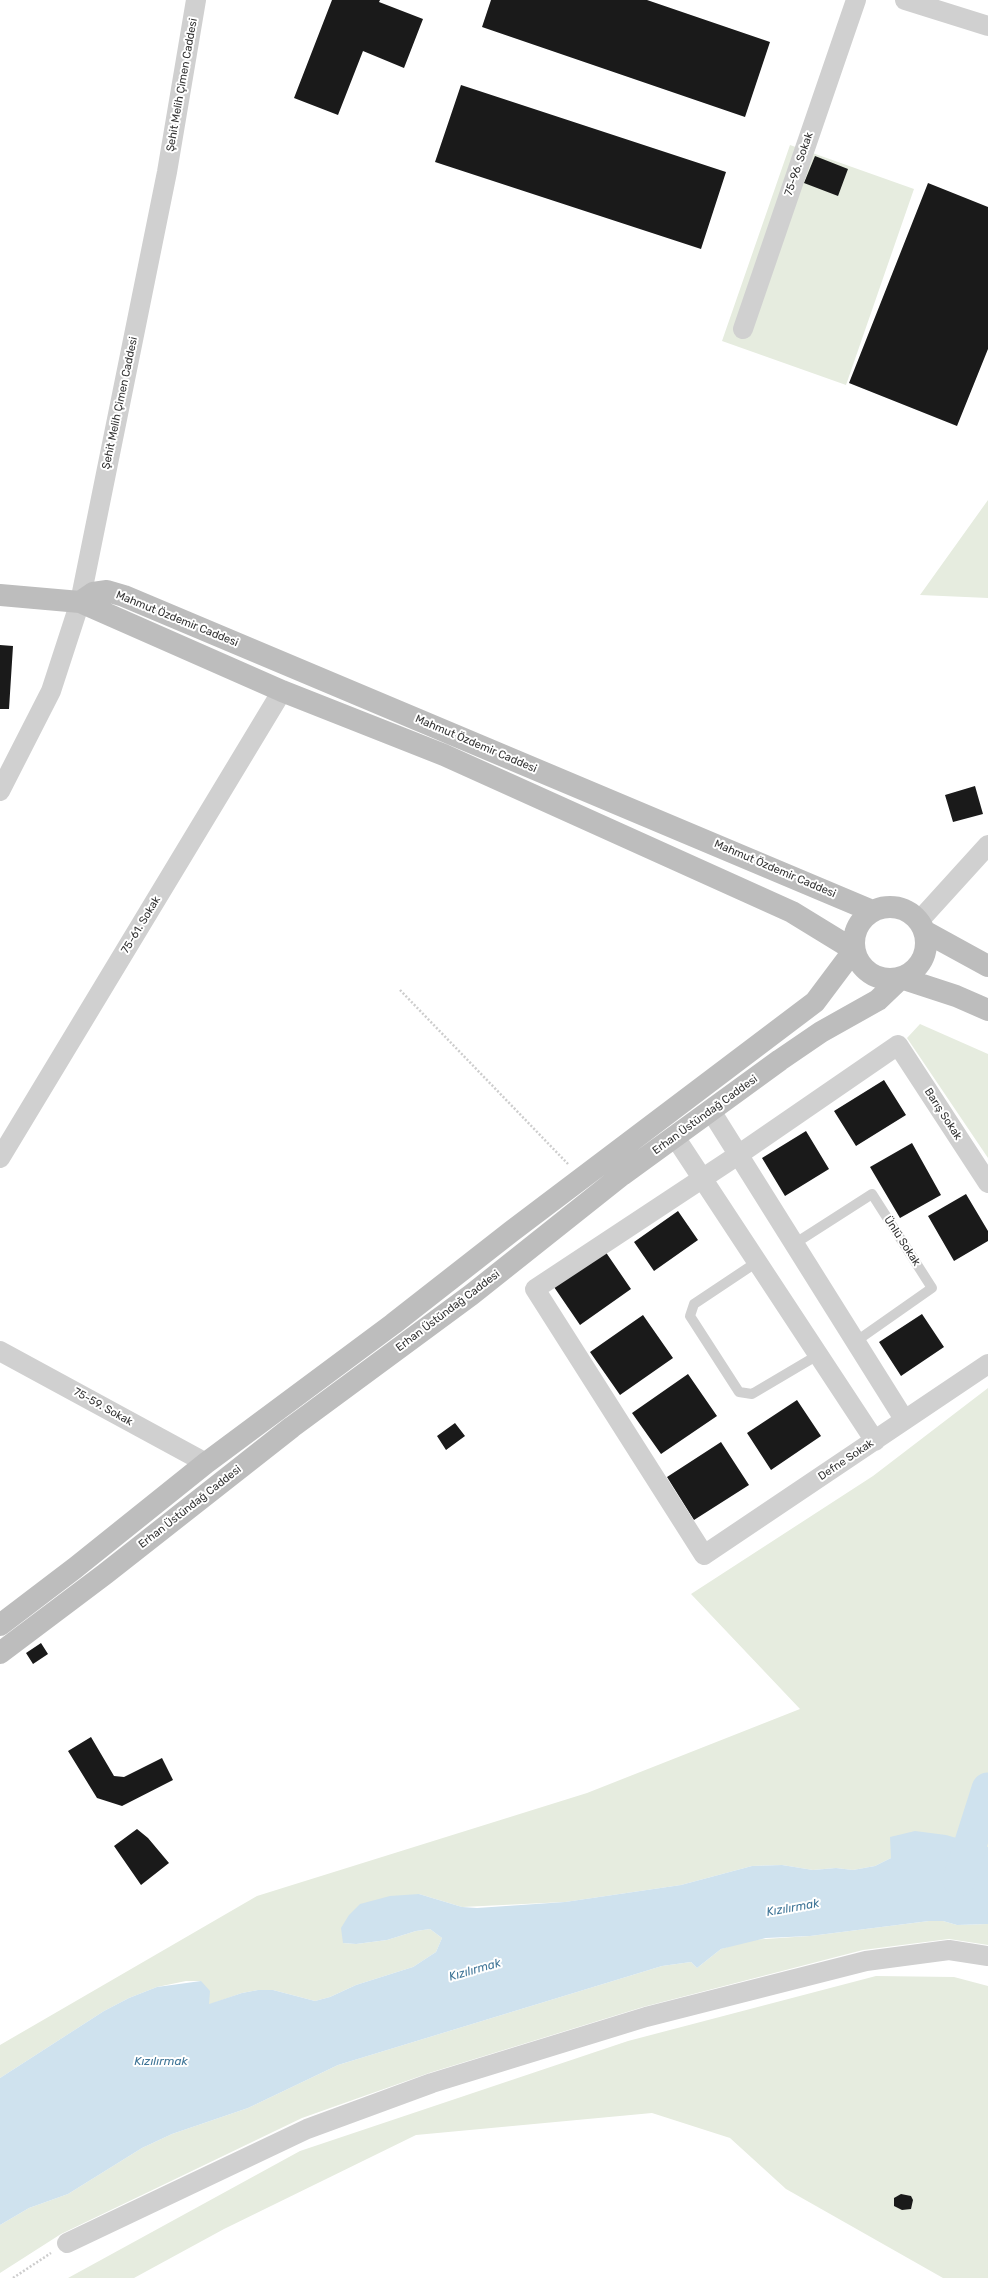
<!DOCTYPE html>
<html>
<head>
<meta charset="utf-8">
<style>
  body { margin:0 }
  canvas { display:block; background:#fff }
</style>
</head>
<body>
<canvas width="988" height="2278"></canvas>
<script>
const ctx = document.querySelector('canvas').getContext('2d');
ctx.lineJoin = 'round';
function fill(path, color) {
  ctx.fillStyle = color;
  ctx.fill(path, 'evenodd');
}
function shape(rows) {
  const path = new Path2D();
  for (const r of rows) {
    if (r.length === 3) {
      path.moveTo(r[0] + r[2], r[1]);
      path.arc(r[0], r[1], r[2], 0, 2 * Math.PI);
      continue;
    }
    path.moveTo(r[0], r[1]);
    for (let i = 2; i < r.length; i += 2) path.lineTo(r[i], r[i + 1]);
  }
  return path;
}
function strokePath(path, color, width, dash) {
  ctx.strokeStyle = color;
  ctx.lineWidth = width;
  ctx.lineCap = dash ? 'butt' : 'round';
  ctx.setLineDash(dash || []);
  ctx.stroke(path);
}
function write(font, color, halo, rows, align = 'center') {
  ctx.font = font + ' Rubik,sans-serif';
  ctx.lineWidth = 4;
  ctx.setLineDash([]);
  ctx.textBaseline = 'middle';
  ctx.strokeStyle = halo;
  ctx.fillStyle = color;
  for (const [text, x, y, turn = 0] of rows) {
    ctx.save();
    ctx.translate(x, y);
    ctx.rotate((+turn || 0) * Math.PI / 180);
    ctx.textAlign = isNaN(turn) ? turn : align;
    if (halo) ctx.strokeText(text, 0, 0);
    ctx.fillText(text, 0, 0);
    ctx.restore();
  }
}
fill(shape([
  [790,145,914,189,846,385,722,341],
  [988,500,988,598,920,595],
  [920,1024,988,1054,988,1158,907,1038],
  [988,1388,988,1847,891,1858,875,1866,853,1870,836,1868,813,1870,782,1865,752,1866,681,1885,565,1902,462,1907,419,1894,343,1943,356,1944,387,1940,416,1931,430,1929,442,1938,436,1952,413,1967,356,1985,330,1997,315,2001,273,1990,258,1990,242,1993,208,2005,201,1981,186,1981,157,1987,129,1998,104,2011,0,2078,0,2045,257,1896,587,1793,800,1709,691,1594,873,1476],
  [929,1921,943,1921,957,1925,988,1924,988,1945,949,1939,863,1950,643,2007,429,2073,302,2118,61,2234,0,2273,0,2225,29,2208,68,2194,142,2148,172,2134,248,2108,338,2065,662,1966,691,1962,697,1968,721,1949,750,1940,810,1936],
  [876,1976,954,1977,988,1986,988,2278,943,2278,786,2189,730,2138,652,2113,416,2135,224,2229,134,2278,68,2278,300,2151,628,2041]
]), '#e6ecdf');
fill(shape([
  [915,1831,946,1835,988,1847,988,1924,957,1925,943,1921,929,1921,810,1936,766,1938,721,1949,697,1968,691,1962,662,1966,338,2065,248,2108,172,2134,142,2148,68,2194,29,2208,0,2225,0,2078,104,2011,129,1998,157,1987,201,1981,210,1991,209,2004,242,1993,258,1990,273,1990,315,2001,330,1997,356,1985,413,1967,436,1952,442,1938,430,1929,416,1931,387,1940,356,1944,343,1943,341,1928,349,1915,360,1904,390,1896,419,1894,462,1907,477,1908,565,1902,681,1885,752,1866,782,1865,813,1870,836,1868,853,1870,875,1866,891,1858,890,1837]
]), '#cfe2ee');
strokePath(shape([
  [959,1880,988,1789]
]), '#cfe2ee', 33);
fill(shape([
  [332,0,380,0,379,2,423,19,404,68,363,51,338,115,294,98],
  [491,0,647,0,770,42,745,117,482,27],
  [461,85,726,172,701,249,435,162],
  [815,156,848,169,838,196,804,183],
  [928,183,988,207,988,349,957,426,849,383],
  [0,645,13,646,9,709,0,709],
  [975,786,983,814,953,822,945,795],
  [884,1080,906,1115,856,1146,834,1111],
  [806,1131,829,1169,785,1196,762,1158],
  [912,1143,941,1195,900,1218,870,1167],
  [966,1194,988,1231,988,1241,954,1261,928,1216],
  [678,1211,698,1240,654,1271,634,1242],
  [605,1251,631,1289,580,1325,554,1287],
  [922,1314,944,1347,901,1376,879,1342],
  [643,1315,673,1358,620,1395,590,1352],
  [688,1374,717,1416,661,1454,632,1413],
  [797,1400,821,1436,771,1470,747,1433],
  [455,1423,465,1436,446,1450,437,1436],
  [721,1442,749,1485,694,1520,667,1477],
  [41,1643,48,1654,33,1664,26,1653],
  [91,1737,114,1776,124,1777,162,1758,173,1780,122,1806,97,1798,68,1751],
  [137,1829,148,1838,169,1863,141,1885,114,1846],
  [901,2194,911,2196,913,2200,911,2209,902,2210,894,2206,894,2198]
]), '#1a1a1a');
strokePath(shape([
  [400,990,568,1164],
  [13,2278,51,2253]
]), '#cdcdcd', 2.5, [2, 2]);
strokePath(shape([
  [794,1244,872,1194,932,1288,855,1342],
  [757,1262,694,1304,690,1316,739,1392,752,1394,818,1355]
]), '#d0d0d0', 10);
strokePath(shape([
  [905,0,988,26],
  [743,329,856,0],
  [0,791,51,691,80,602,167,172,196,0],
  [919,921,988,845],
  [711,1111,904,1419],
  [675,1137,875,1441],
  [0,1158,282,691],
  [988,1183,898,1045,738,1155,535,1289,704,1555,988,1364],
  [0,1351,206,1463],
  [67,2243,307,2129,432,2083,646,2017,866,1961,949,1950,988,1956]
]), '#d0d0d0', 20);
strokePath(shape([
  [0,595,80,602,282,691,444,755,792,912,854,950],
  [80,602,93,593,107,591,124,596,872,911],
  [890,943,36],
  [924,931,988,966],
  [901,978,956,996,988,1010],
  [0,1625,75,1568,206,1463,393,1324,512,1231,815,1002,854,950],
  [0,1653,105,1574,292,1427,471,1295,622,1175,780,1060,821,1032,878,1000,901,978]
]), '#bdbdbd', 22);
write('11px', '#333', '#fff', [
  ["Şehit Melih Çimen Caddesi",182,85,-80],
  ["75-96. Sokak",799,164,-71],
  ["Şehit Melih Çimen Caddesi",120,403,-78],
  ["Mahmut Özdemir Caddesi",177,619,22],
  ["Mahmut Özdemir Caddesi",476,744,23],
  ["Mahmut Özdemir Caddesi",775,869,23],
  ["75-61. Sokak",141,925,-59],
  ["Barış Sokak",943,1114,57],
  ["Erhan Üstündağ Caddesi",705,1115,-36],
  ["Ünlü Sokak",902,1241,57],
  ["Erhan Üstündağ Caddesi",448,1311,-37],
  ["75-59. Sokak",103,1407,29],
  ["Defne Sokak",846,1460,-34],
  ["Erhan Üstündağ Caddesi",190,1507,-38]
]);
write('italic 12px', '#3f7597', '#fff', [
  ["Kızılırmak",793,1908,-10],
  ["Kızılırmak",475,1970,-16],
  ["Kızılırmak",161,2062]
]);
</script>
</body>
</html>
